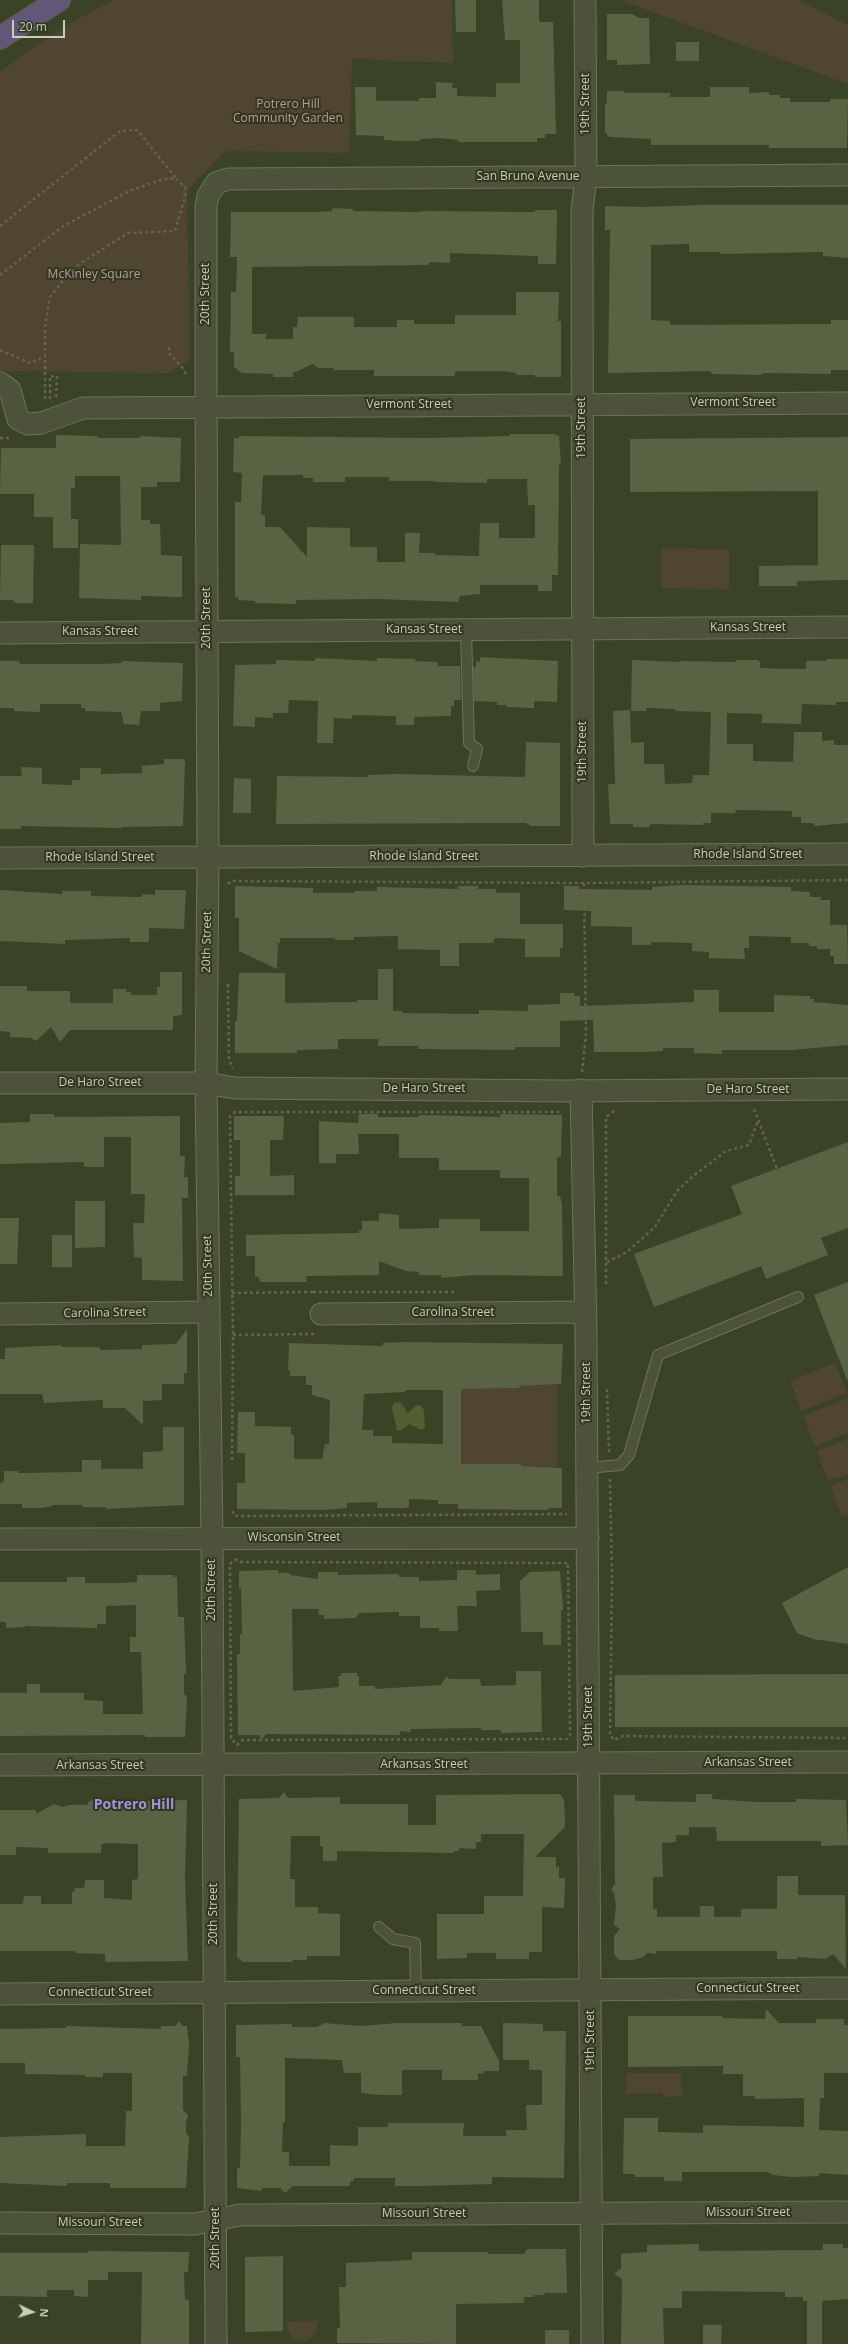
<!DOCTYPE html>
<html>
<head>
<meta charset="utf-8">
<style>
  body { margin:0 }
  #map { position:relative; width:848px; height:2344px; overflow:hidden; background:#3b4326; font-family:"Open Sans",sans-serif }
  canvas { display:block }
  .north { position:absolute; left:12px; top:2292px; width:40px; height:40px; -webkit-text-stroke:3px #31381f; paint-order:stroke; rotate:94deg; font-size:11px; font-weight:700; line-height:16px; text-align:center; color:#c6cdb8 }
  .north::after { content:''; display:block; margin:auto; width:14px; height:18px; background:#c6cdb8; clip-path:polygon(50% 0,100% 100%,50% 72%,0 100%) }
  .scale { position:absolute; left:12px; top:20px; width:53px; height:18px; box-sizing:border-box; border:2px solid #c6cdb8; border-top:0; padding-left:5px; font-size:12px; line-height:14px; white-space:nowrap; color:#c6cdb8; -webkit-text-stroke:3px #31381f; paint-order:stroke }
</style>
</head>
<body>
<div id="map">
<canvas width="848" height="2344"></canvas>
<div class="north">N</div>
<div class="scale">20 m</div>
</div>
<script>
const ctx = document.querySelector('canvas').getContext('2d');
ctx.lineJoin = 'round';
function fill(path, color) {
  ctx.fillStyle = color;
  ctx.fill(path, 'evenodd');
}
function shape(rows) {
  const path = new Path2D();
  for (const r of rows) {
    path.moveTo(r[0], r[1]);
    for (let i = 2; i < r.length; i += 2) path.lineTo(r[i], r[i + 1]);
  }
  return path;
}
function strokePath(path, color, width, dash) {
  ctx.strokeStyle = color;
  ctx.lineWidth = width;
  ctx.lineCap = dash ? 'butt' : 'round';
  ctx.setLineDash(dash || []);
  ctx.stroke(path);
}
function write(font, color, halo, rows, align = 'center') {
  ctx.font = font + ' "Open Sans",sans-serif';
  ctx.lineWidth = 4;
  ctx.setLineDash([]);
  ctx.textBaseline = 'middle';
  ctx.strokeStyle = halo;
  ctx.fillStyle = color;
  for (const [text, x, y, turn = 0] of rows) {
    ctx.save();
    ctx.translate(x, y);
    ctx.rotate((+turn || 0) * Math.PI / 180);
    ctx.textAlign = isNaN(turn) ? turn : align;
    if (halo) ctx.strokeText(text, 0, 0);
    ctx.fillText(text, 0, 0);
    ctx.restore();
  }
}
fill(shape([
  [114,0,452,0,453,63,352,59,349,153,226,151,187,190,190,359,168,373,0,371,0,72,26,52,78,19],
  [620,0,799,0,848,25,848,84],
  [661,548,729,549,729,589,661,588],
  [835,1363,847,1393,801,1411,790,1381],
  [519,1383,535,1384,535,1386,557,1384,557,1467,536,1466,535,1467,521,1467,521,1464,458,1464,461,1416,458,1389,519,1388],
  [848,1398,848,1433,815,1446,803,1416],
  [848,1439,848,1474,828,1481,817,1451],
  [848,1479,848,1514,842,1516,830,1486],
  [681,2073,682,2096,663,2097,662,2093,626,2094,626,2073],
  [318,2321,316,2333,306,2341,294,2340,287,2330,286,2322]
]), '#4f4531');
fill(shape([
  [400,1402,408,1413,416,1405,421,1406,424,1410,425,1428,421,1430,409,1424,402,1430,397,1431,392,1408,394,1403]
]), '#515e2f');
fill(shape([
  [455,0,476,0,476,32,456,32],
  [502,0,539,0,539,22,553,22,556,134,545,134,545,138,537,138,537,142,458,142,458,140,439,138,420,139,420,141,400,141,384,140,384,136,356,135,355,87,376,87,376,101,419,101,419,98,436,98,436,82,453,83,452,88,457,88,457,96,496,97,496,83,520,83,520,40,505,40],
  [607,14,632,14,639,18,649,18,650,64,617,65,617,60,607,60],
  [676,42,699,42,699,61,676,61],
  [710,87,749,87,749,93,769,92,769,95,780,95,780,98,790,98,790,102,830,102,830,99,848,99,847,148,769,148,769,145,651,145,651,139,609,137,605,132,605,104,607,103,607,91,624,91,624,93,670,93,670,97,710,97],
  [701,205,848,205,848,258,823,256,823,252,720,254,720,252,689,252,689,244,651,245,651,320,670,321,670,325,831,324,831,320,848,320,848,370,831,370,831,374,765,373,759,375,712,374,710,371,608,373,610,230,605,230,605,206,644,207],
  [333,208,353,209,353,211,421,212,421,211,535,212,535,210,557,210,556,264,538,264,538,256,535,256,450,253,450,263,429,262,429,265,252,267,252,334,266,334,266,339,293,339,293,327,297,327,298,317,354,317,354,327,397,327,397,320,414,320,414,324,455,324,455,315,516,315,516,292,559,292,558,321,561,321,561,377,535,377,535,375,516,375,516,373,503,371,456,371,454,376,374,376,374,370,334,370,334,368,318,368,313,364,293,373,293,377,273,377,273,374,242,373,234,367,234,353,230,351,231,292,236,292,237,257,230,257,231,212,317,212,332,211],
  [510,434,553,434,559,436,561,463,559,465,558,575,552,575,552,591,538,591,538,585,480,585,480,594,460,596,458,602,379,599,296,600,296,604,255,603,255,601,238,600,238,597,235,597,235,502,241,502,242,473,233,472,234,438,239,438,239,436,426,438,510,436],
  [263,475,303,475,303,478,313,478,313,482,345,482,345,477,389,477,389,481,435,481,435,482,487,483,487,479,527,479,528,505,535,505,535,538,499,538,499,523,480,523,479,556,435,555,435,553,419,553,420,533,405,533,405,562,377,562,377,547,350,547,350,528,307,527,307,557,280,527,265,527,265,515,261,515],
  [56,435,97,436,98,438,140,438,140,436,181,438,180,482,157,482,157,487,141,487,141,520,150,520,150,524,160,524,161,555,182,556,182,597,141,596,141,600,79,598,80,544,121,545,120,476,75,476,75,488,71,488,71,519,78,519,78,548,53,548,53,517,34,517,34,494,0,494,1,448,56,448],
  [848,437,848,580,797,581,797,586,759,586,759,566,818,565,818,491,630,492,630,439],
  [1,545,34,545,33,603,16,603,13,600,0,600],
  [480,657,558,661,557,702,534,701,534,708,506,707,506,705,497,705,497,702,474,701,473,667,476,667,476,661,480,662],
  [315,658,377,661,377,658,416,659,415,661,438,662,438,666,460,666,461,700,454,700,454,706,451,706,451,716,414,717,414,725,396,725,396,716,352,715,352,719,334,718,333,743,317,743,318,701,289,700,288,713,273,713,273,718,255,717,255,727,233,726,235,665,276,664,276,660,315,661],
  [826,659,848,659,848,702,836,702,836,705,802,704,801,724,762,723,762,714,727,713,727,744,753,744,753,761,793,762,794,732,822,732,822,741,834,740,834,745,848,745,848,823,815,826,813,823,801,823,801,817,792,817,792,811,735,810,736,813,711,813,711,823,703,823,703,825,650,824,650,827,633,827,633,824,610,824,608,784,615,784,613,711,630,710,631,743,644,742,644,764,664,764,665,784,692,783,693,775,709,775,711,712,675,711,675,709,646,708,646,711,631,711,632,660,680,662,680,661,736,662,736,660,757,660,760,662,760,668,786,669,806,669,806,661,826,661],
  [0,661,19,661,20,664,101,664,122,663,122,661,183,663,182,701,160,703,160,711,141,711,139,725,124,724,121,712,85,711,85,708,81,708,81,704,40,704,40,712,14,711,14,708,0,708],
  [526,742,560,743,560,826,531,826,526,823,507,823,276,824,277,776,368,777,368,775,396,774,525,777],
  [164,759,183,759,185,762,183,826,122,827,122,828,21,826,21,829,0,829,0,776,22,776,21,767,42,768,42,784,72,785,72,780,80,780,80,768,101,768,101,774,142,773,142,766,164,764],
  [234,778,251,779,251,813,233,813],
  [682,885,791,887,791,891,810,892,810,897,821,897,821,900,830,900,830,925,847,925,848,964,834,964,834,956,830,956,830,949,817,949,817,946,809,946,809,943,791,943,791,937,749,936,749,948,744,948,745,958,743,959,709,958,709,952,692,951,692,943,651,942,651,945,632,945,632,927,591,926,591,911,564,910,564,886,579,886,579,889,652,890,652,887],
  [235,886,313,888,313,893,354,893,354,891,377,891,377,887,458,889,458,886,478,886,478,889,496,889,496,893,520,893,520,924,563,924,563,948,560,948,560,957,525,957,525,939,495,938,493,943,459,943,459,966,440,966,440,950,398,949,398,936,354,937,354,940,335,940,335,938,280,938,280,943,278,943,277,969,239,951,239,918,235,918],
  [0,890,62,894,62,891,91,891,91,896,141,897,143,894,155,895,155,890,186,890,184,929,149,928,149,942,130,942,130,938,65,940,65,944,0,941],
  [378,969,393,969,393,1011,402,1011,402,1013,479,1014,479,1010,528,1011,528,1005,560,1004,560,993,574,993,574,996,580,996,580,1006,694,1002,694,990,719,990,719,1012,774,1012,774,995,810,996,810,999,814,999,814,1002,848,1005,848,1045,792,1050,722,1050,722,1054,694,1053,694,1048,663,1048,663,1051,644,1052,594,1052,593,1020,560,1021,560,1047,515,1047,515,1050,418,1049,418,1046,378,1046,378,1039,338,1039,338,1049,297,1050,297,1053,235,1053,235,1021,237,1021,239,973,285,973,285,1003,357,1002,357,1000,378,1000],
  [160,972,182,972,182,1015,173,1016,173,1030,70,1030,60,1042,51,1027,36,1041,31,1038,10,1037,10,1032,0,1031,0,986,27,986,27,991,70,991,70,1003,113,1003,113,989,126,989,126,992,131,992,131,995,157,995,157,987,160,987],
  [30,1114,54,1114,54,1117,180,1116,180,1156,185,1156,184,1177,188,1177,188,1198,182,1198,183,1281,142,1280,142,1258,134,1257,133,1223,144,1223,145,1194,131,1194,131,1137,104,1137,104,1167,84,1167,84,1162,0,1164,0,1123,30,1122],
  [359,1114,378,1114,378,1117,419,1117,419,1115,500,1117,500,1114,562,1115,561,1157,557,1157,557,1196,560,1196,562,1204,563,1276,475,1275,441,1278,441,1275,419,1275,419,1272,405,1271,379,1261,379,1275,306,1276,307,1282,260,1282,259,1277,255,1276,255,1256,246,1256,246,1235,359,1233,359,1230,362,1230,362,1221,379,1221,379,1213,399,1215,399,1229,439,1228,439,1219,480,1219,480,1231,529,1231,529,1178,500,1178,500,1170,439,1170,439,1158,399,1158,399,1134,358,1134,359,1154,336,1154,336,1163,319,1163,319,1121,358,1123],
  [234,1116,284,1116,283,1140,270,1140,270,1176,294,1175,294,1195,235,1195,235,1176,240,1176,240,1140,234,1140],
  [848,1142,848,1228,821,1238,828,1255,766,1279,761,1266,654,1307,634,1254,742,1214,731,1186],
  [75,1201,105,1201,105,1247,75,1248],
  [0,1218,19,1218,17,1264,0,1264],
  [52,1235,72,1235,72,1267,52,1267],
  [848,1282,848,1380,847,1380,814,1295],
  [187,1329,187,1373,184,1373,184,1384,162,1384,162,1400,143,1401,143,1425,125,1408,103,1408,103,1400,44,1403,42,1394,0,1394,0,1359,5,1359,5,1348,62,1345,62,1347,99,1347,101,1350,142,1349,142,1345,176,1344],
  [404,1342,563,1344,561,1384,519,1386,519,1388,461,1389,461,1464,521,1464,521,1466,562,1468,562,1508,548,1508,548,1510,458,1509,458,1504,438,1504,438,1500,409,1499,409,1507,405,1508,377,1508,377,1502,347,1503,347,1508,325,1510,237,1509,237,1483,245,1483,245,1453,237,1453,238,1412,255,1412,255,1426,291,1427,291,1435,294,1435,294,1459,322,1459,325,1444,329,1444,330,1400,312,1395,312,1385,306,1385,306,1376,290,1376,290,1371,288,1370,289,1343,383,1346,383,1343],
  [405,1390,443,1390,443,1444,392,1443,392,1436,373,1436,373,1430,362,1430,364,1394,405,1392],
  [163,1427,184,1427,184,1505,106,1509,106,1507,82,1507,82,1505,52,1505,52,1506,42,1508,22,1508,22,1504,0,1504,0,1483,4,1481,4,1471,18,1471,18,1473,82,1472,82,1460,101,1460,101,1469,143,1469,143,1452,163,1451],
  [848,1567,848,1644,813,1639,797,1633,782,1603],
  [278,1570,278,1573,290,1573,290,1575,318,1579,318,1572,338,1572,338,1575,399,1574,399,1577,419,1577,419,1581,457,1580,457,1570,476,1570,476,1575,500,1574,500,1590,476,1591,477,1606,457,1606,458,1631,439,1631,439,1628,420,1628,420,1616,399,1616,399,1612,359,1613,356,1618,324,1619,324,1615,319,1615,318,1609,292,1609,293,1691,339,1687,338,1676,341,1676,341,1673,357,1673,357,1676,359,1676,359,1686,375,1686,375,1689,441,1685,446,1677,450,1679,480,1679,481,1686,516,1685,516,1671,541,1671,542,1732,501,1733,501,1730,481,1730,481,1728,411,1729,410,1732,400,1731,400,1735,266,1734,262,1739,258,1735,238,1735,237,1654,240,1654,240,1634,242,1634,241,1588,239,1589,239,1571],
  [560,1571,563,1610,561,1610,561,1645,543,1645,543,1632,521,1632,520,1581,530,1572],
  [137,1575,174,1575,174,1577,177,1577,178,1617,184,1617,186,1674,184,1674,184,1694,187,1697,185,1737,145,1737,145,1735,0,1736,0,1693,27,1693,27,1684,40,1684,40,1693,84,1693,84,1700,103,1701,103,1714,143,1714,141,1652,130,1652,130,1637,136,1637,136,1605,106,1606,106,1624,97,1624,97,1628,25,1626,25,1627,6,1628,6,1622,0,1622,0,1582,67,1582,67,1577,85,1577,85,1583,122,1583,137,1582],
  [848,1674,848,1727,615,1727,615,1675],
  [284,1792,288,1798,340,1797,340,1804,408,1804,408,1825,436,1825,436,1795,560,1794,564,1800,565,1827,535,1857,556,1857,556,1867,559,1867,559,1878,565,1878,564,1908,542,1907,542,1952,529,1952,529,1959,496,1959,496,1953,467,1953,467,1958,437,1959,437,1914,484,1914,484,1896,523,1896,524,1834,481,1834,481,1842,476,1842,476,1849,459,1848,459,1851,454,1851,454,1853,337,1851,337,1861,323,1861,323,1846,320,1846,320,1836,291,1836,290,1879,295,1879,295,1907,318,1907,318,1913,340,1914,340,1956,307,1956,307,1960,293,1960,292,1962,243,1962,237,1957,239,1799,279,1798],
  [696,1794,712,1794,712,1799,756,1802,796,1802,796,1799,846,1800,848,1845,821,1846,821,1841,717,1841,716,1827,689,1827,689,1835,676,1835,676,1842,662,1843,663,1877,653,1877,653,1909,657,1909,657,1917,700,1917,700,1906,714,1906,714,1917,741,1917,741,1909,777,1909,777,1876,798,1876,798,1895,845,1895,846,1969,833,1954,826,1959,797,1957,798,1959,777,1959,777,1951,656,1951,656,1954,647,1953,644,1957,633,1960,619,1960,614,1954,614,1936,620,1929,614,1925,616,1905,614,1892,611,1890,615,1884,614,1795,635,1795,635,1801,696,1802],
  [94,1799,101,1799,106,1804,113,1799,130,1801,141,1799,143,1801,187,1800,185,1880,188,1961,105,1962,105,1954,77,1953,74,1951,0,1951,0,1904,23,1904,24,1896,41,1896,41,1904,72,1904,72,1892,74,1892,75,1888,84,1888,85,1880,104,1880,104,1898,132,1900,132,1880,138,1879,138,1844,105,1843,101,1845,101,1853,48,1853,48,1848,16,1847,16,1855,0,1855,0,1810,36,1810,36,1814,54,1804,63,1807,69,1805,88,1805,88,1802],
  [766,2009,779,2023,816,2023,816,2019,844,2019,844,2025,848,2025,848,2073,824,2073,824,2098,820,2098,819,2130,848,2131,848,2175,819,2173,819,2176,791,2177,773,2175,767,2172,682,2172,682,2181,664,2181,664,2177,635,2177,635,2174,623,2174,624,2118,658,2118,658,2132,703,2133,703,2125,804,2127,804,2098,755,2099,755,2096,743,2096,743,2074,723,2074,723,2066,628,2067,628,2016,722,2016,722,2018,765,2019],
  [179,2021,183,2026,187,2026,189,2044,187,2076,183,2076,183,2110,188,2115,186,2124,186,2133,189,2137,186,2188,110,2188,110,2183,67,2183,67,2186,0,2183,0,2137,86,2134,86,2146,125,2146,126,2111,132,2111,132,2073,103,2073,103,2077,85,2077,86,2075,25,2074,25,2063,0,2063,0,2029,66,2028,66,2026,161,2029,161,2026,175,2026],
  [324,2023,362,2026,397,2023,462,2023,462,2026,481,2026,499,2061,499,2071,483,2071,484,2074,478,2073,478,2080,442,2080,442,2070,402,2070,402,2095,381,2095,361,2093,361,2073,344,2073,342,2060,285,2058,285,2122,283,2122,282,2152,289,2152,289,2166,330,2166,330,2145,358,2146,358,2127,388,2127,388,2123,464,2123,463,2136,506,2136,506,2130,527,2130,526,2105,542,2105,542,2070,529,2070,529,2060,503,2060,503,2023,543,2024,543,2031,566,2031,564,2178,492,2177,492,2184,420,2186,395,2186,395,2178,354,2178,354,2181,350,2181,350,2186,293,2186,285,2193,280,2188,262,2188,261,2191,237,2188,237,2169,240,2167,241,2124,240,2057,236,2057,236,2025,292,2024,292,2027,317,2027],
  [699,2244,699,2251,823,2250,823,2244,843,2244,843,2248,848,2248,848,2299,822,2301,822,2344,807,2344,807,2301,803,2301,803,2297,785,2297,785,2292,682,2291,682,2308,663,2308,664,2344,621,2344,622,2284,621,2278,614,2274,621,2268,621,2254,647,2252,647,2245],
  [527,2249,566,2249,567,2293,545,2293,544,2295,534,2295,534,2297,524,2297,524,2303,456,2304,456,2344,337,2343,337,2328,340,2328,339,2287,346,2287,346,2263,412,2260,412,2252,488,2252,488,2254,524,2254],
  [88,2251,189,2252,188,2272,184,2272,185,2300,189,2300,189,2344,141,2344,142,2272,108,2272,108,2280,88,2280,88,2297,74,2296,74,2290,47,2290,47,2297,0,2296,0,2253,88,2253],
  [283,2256,283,2331,245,2332,245,2257],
  [703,2325,722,2325,721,2344,703,2344],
  [545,2330,569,2330,569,2344,545,2344]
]), '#596242');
const lane = shape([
  [466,630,469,743,477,749,473,766],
  [587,1468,620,1465,629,1455,658,1355,798,1297],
  [379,1927,393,1939,415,1943,416,1991]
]);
const street = shape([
  [0,383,10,390,18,419,28,424,41,423,83,408,848,403],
  [0,633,848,627],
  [583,856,582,211,586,177,585,0],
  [0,858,848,854],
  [0,1083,206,1083,235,1088,565,1091,848,1089],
  [581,1090,586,1332,592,2344],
  [0,1314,209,1312],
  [321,1314,586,1312],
  [0,1539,588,1538],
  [0,1765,848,1762],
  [0,1994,848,1988],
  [0,2223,195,2224,240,2215,848,2212],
  [216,2344,212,1538,206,1083,208,858,206,379,206,206,208,196,216,183,228,179,848,175]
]);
const highway = shape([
  [0,38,59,0]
]);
strokePath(lane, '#6c735c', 12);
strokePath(street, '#6c735c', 23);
strokePath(highway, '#596048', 24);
strokePath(shape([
  [0,226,120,131,137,130,176,178],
  [0,275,62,227,129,191,163,179,176,178,188,191],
  [169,347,170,355,182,367,186,374],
  [0,350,30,363,45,356],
  [56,397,57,376,50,376,50,398,45,398,45,327,50,297,73,268,128,233,175,231,187,190],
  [0,438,11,438],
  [228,884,231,881,584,883,848,880],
  [228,984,229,1060,233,1068],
  [582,1072,586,1035,584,883],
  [754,1109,777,1169],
  [607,1262,627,1252,655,1227,677,1191,692,1177,726,1151,749,1145,758,1120],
  [606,1284,606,1117,614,1111],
  [313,1292,455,1292],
  [232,1293,314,1292],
  [233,1335,317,1334],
  [607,1389,609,1452],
  [232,1460,233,1335,230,1116,235,1112,563,1112],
  [610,1479,612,1578,610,1735,614,1740,623,1736,848,1738],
  [232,1511,235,1516,567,1514],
  [235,1559,239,1562,568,1563,570,1735,567,1739,243,1740,237,1745,231,1738,230,1564,235,1559]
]), '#67624d', 2.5, [3, 3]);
strokePath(lane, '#4c533a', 10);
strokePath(street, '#4c533a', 21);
strokePath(highway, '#625779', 22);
write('12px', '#c6cdb8', '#31381f', [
  ["19th Street",586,104,-90],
  ["San Bruno Avenue",528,177],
  ["20th Street",206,294,-90],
  ["Vermont Street",733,403],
  ["Vermont Street",409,405],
  ["19th Street",582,428,-90],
  ["20th Street",207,618,-90],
  ["Kansas Street",748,628],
  ["Kansas Street",424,630],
  ["Kansas Street",100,632],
  ["19th Street",583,752,-90],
  ["Rhode Island Street",748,855],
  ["Rhode Island Street",424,857],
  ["Rhode Island Street",100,858],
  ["20th Street",207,942,-89],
  ["De Haro Street",100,1083],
  ["De Haro Street",424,1089],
  ["De Haro Street",748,1090],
  ["20th Street",208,1266,-91],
  ["Carolina Street",105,1313,-1],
  ["Carolina Street",453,1313],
  ["19th Street",587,1393,-90],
  ["Wisconsin Street",294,1538],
  ["20th Street",212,1590,-90],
  ["19th Street",589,1717,-90],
  ["Arkansas Street",748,1763],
  ["Arkansas Street",424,1765],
  ["Arkansas Street",100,1766],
  ["20th Street",214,1914,-90],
  ["Connecticut Street",748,1989],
  ["Connecticut Street",424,1991],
  ["Connecticut Street",100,1993],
  ["19th Street",591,2041,-90],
  ["Missouri Street",748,2213],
  ["Missouri Street",424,2214],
  ["Missouri Street",100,2223],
  ["20th Street",216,2238,-90]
]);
write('12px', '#bb9a9c', '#31381f', [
  ["Potrero Hill",288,105],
  ["Community Garden",288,119],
  ["McKinley Square",94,275]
]);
write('bold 14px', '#9e94e4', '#31381f', [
  ["Potrero Hill",134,1805]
]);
</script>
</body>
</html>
